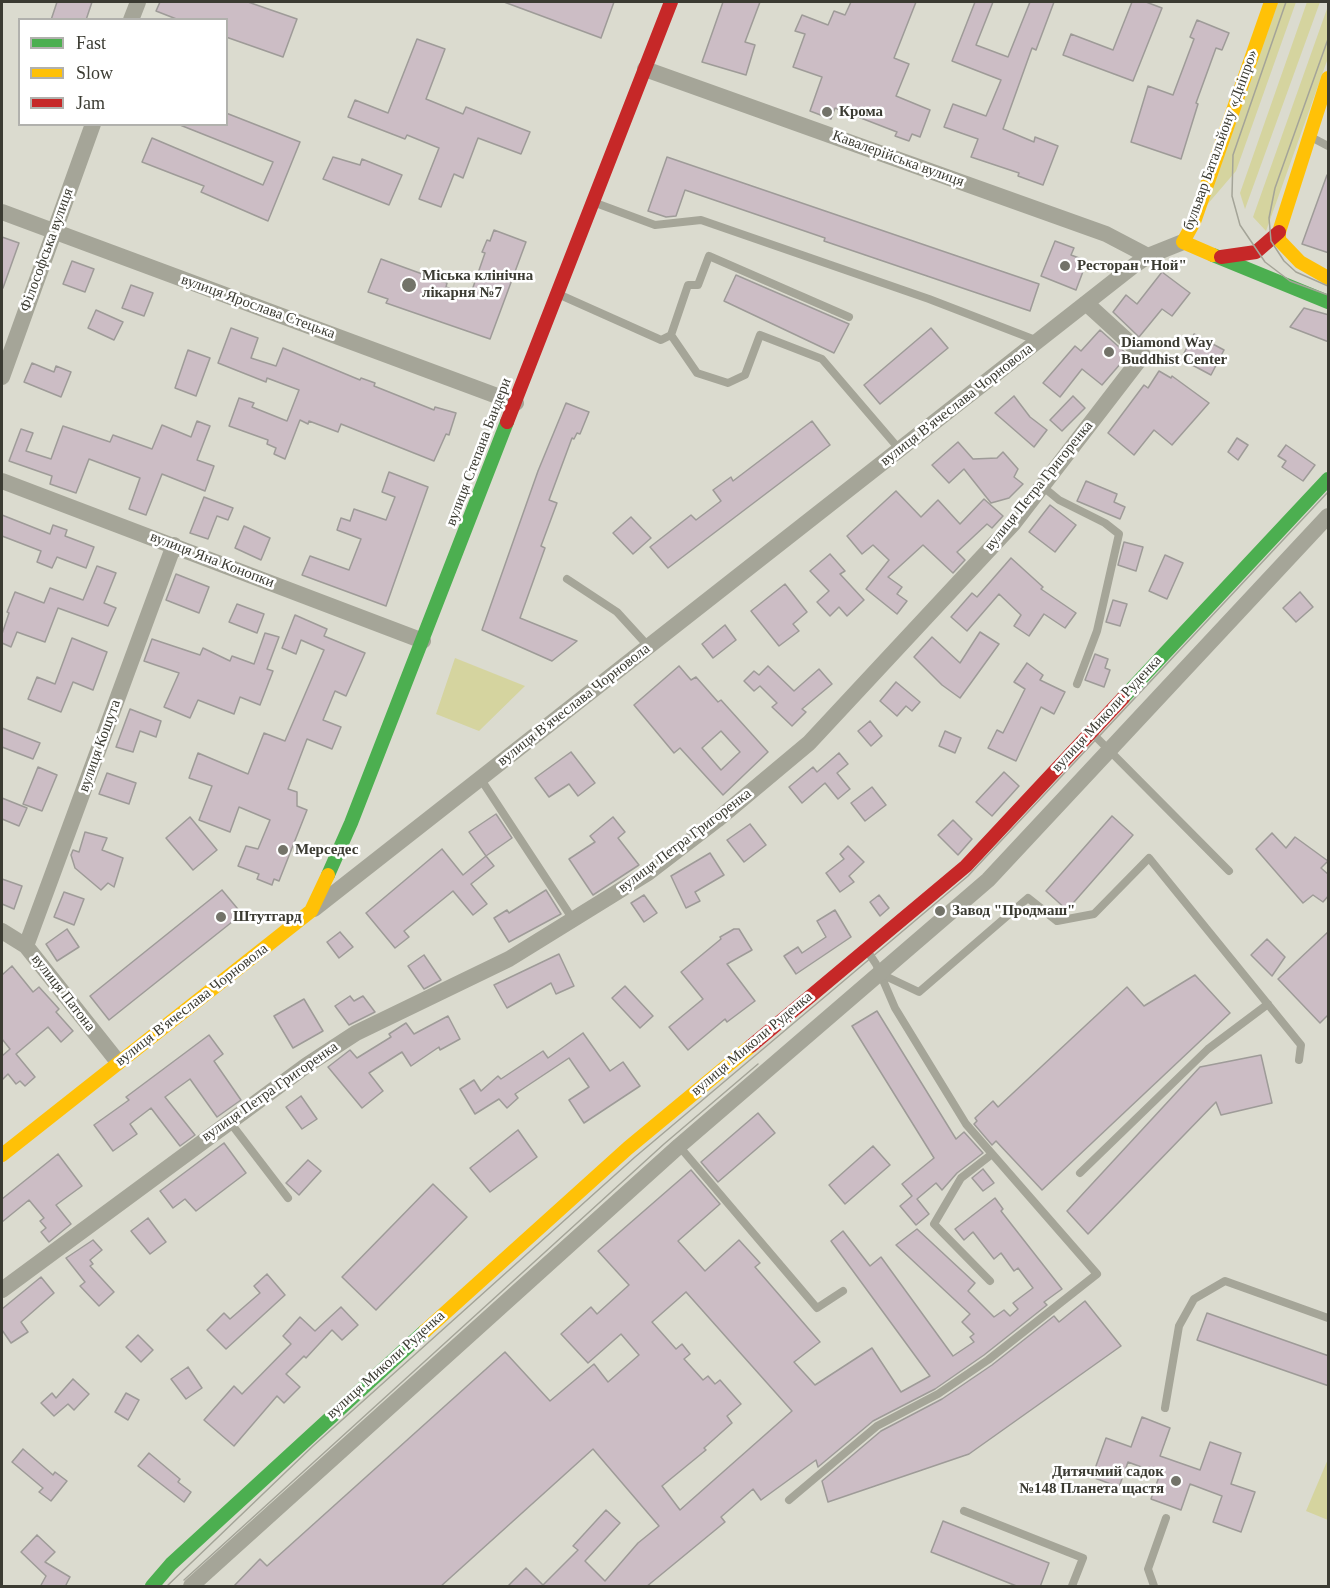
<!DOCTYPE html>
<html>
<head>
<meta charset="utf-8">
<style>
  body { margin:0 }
  #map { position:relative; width:1330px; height:1588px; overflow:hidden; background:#dbdbcf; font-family:Georgia,serif }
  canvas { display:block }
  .frame { position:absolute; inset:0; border:3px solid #3b3b32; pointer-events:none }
  .legend { position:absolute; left:18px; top:18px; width:210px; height:108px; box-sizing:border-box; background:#fff; border:2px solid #b1b1ad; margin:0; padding:8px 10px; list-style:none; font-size:18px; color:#3b3b32 }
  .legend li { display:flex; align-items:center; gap:12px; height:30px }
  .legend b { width:30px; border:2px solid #b1b1ad }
</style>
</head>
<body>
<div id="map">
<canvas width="1330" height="1588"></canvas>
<div class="frame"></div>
<ul class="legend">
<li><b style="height:8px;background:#4caf50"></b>Fast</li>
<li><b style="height:8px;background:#ffc107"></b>Slow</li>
<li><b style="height:8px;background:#c62828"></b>Jam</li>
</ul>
</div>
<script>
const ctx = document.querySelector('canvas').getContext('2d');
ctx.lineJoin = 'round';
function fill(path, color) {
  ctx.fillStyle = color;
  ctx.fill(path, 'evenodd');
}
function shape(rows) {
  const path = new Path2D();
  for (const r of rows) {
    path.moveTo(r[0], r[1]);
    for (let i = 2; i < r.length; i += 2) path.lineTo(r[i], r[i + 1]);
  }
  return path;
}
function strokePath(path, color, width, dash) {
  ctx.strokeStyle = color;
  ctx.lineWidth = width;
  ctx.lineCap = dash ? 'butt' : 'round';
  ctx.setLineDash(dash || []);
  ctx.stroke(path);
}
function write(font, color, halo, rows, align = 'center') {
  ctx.font = font + ' Georgia,serif';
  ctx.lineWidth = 5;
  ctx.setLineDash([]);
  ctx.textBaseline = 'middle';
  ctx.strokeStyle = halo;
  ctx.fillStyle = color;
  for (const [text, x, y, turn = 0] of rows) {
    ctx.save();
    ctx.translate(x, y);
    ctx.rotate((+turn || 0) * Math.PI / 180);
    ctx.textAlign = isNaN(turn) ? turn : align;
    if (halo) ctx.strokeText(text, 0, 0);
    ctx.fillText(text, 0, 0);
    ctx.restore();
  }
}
fill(shape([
  [1278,2,1296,2,1236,171,1206,206],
  [1307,2,1320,2,1245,209,1240,193],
  [1328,6,1328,58,1266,231,1253,217],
  [455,658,525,686,479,731,436,714],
  [1328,1459,1328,1520,1306,1511]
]), '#d5d49f');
const building = shape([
  [57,2,92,2,86,20,51,20,57,2],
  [160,2,248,2,297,19,283,57,226,37,226,20,179,20,156,11,160,2],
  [504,2,614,2,601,38,504,2],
  [723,2,760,2,745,42,755,45,746,75,702,62,723,2],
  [851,2,916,2,894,58,909,64,896,96,930,110,920,137,912,134,909,141,895,136,897,132,835,108,831,119,810,111,822,77,793,67,805,34,795,31,802,15,828,25,834,11,845,15,851,2],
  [975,2,993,2,976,45,1008,57,1030,2,1054,2,1036,50,1032,48,1003,129,1034,142,1035,137,1058,146,1043,185,1018,176,1019,173,971,157,978,139,944,127,953,104,986,116,1001,80,952,61,975,2],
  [1132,2,1146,2,1162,8,1133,81,1063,55,1071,34,1113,50,1132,2],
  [1197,20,1229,33,1222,50,1216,48,1196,103,1198,104,1181,159,1131,142,1148,86,1173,95,1194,39,1190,37,1197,20],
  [417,39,445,49,426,99,463,114,466,107,530,132,521,154,478,138,463,178,454,174,441,207,419,199,439,148,407,135,405,139,348,117,355,100,388,113,417,39],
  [226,113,300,142,268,221,201,192,204,186,142,162,152,138,263,185,273,162,180,125,226,124,226,113],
  [333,157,360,165,362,159,402,175,389,205,323,179,333,157],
  [667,157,1039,284,1030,311,824,241,825,238,685,190,676,216,666,217,648,211,667,157],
  [1327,175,1329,175,1329,253,1302,244,1327,175],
  [494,230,526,242,490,339,386,303,388,299,368,292,381,259,447,283,446,287,470,296,485,253,482,252,487,240,490,241,494,230],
  [2,237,19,243,3,288,2,288,2,237],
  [1055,241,1074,248,1071,255,1087,261,1076,290,1041,276,1055,241],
  [72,261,94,269,85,292,63,284,72,261],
  [1162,272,1190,293,1172,316,1162,309,1139,337,1113,312,1126,295,1137,304,1162,272],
  [736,275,849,324,834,353,724,301,736,275],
  [131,285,153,293,144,316,122,308,131,285],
  [1304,308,1329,315,1329,342,1290,327,1304,308],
  [96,310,123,322,114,340,88,328,96,310],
  [231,328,258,338,251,358,276,366,283,348,360,380,361,378,375,383,374,386,434,410,435,407,456,413,449,435,446,434,434,461,341,424,338,432,309,421,308,424,300,420,285,459,274,454,276,448,267,444,268,440,229,426,239,398,254,403,252,407,287,421,299,390,267,378,266,382,218,363,231,328],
  [931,328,948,348,880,404,864,385,931,328],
  [1100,330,1128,355,1102,385,1082,369,1060,397,1043,383,1075,346,1081,351,1100,330],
  [1194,334,1224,350,1211,375,1181,359,1194,334],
  [188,350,210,358,196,396,175,388,188,350],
  [32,363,54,372,56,366,71,372,61,397,24,382,32,363],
  [1159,371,1171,378,1172,376,1209,403,1172,445,1154,430,1134,455,1108,433,1144,385,1148,388,1159,371],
  [1014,396,1030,417,1047,430,1034,447,995,413,1014,396],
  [1073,396,1085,408,1062,431,1050,420,1073,396],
  [566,403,589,412,580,434,577,433,574,439,572,438,549,500,557,503,541,546,545,548,520,618,577,641,552,661,482,630,538,471,566,403],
  [197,421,210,426,197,460,214,466,205,491,162,474,146,515,129,509,140,478,89,459,76,493,50,484,52,476,9,461,21,429,33,433,26,451,51,459,63,426,110,442,113,435,152,449,162,425,191,437,197,421],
  [812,421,830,445,668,568,650,547,691,515,696,520,721,501,713,490,731,477,733,481,812,421],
  [1237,438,1248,445,1238,460,1228,452,1237,438],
  [958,442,973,459,997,458,1003,452,1018,469,1014,477,1023,484,1009,498,991,503,964,469,949,483,932,465,958,442],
  [1286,445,1315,465,1303,481,1282,467,1286,461,1278,456,1286,445],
  [389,472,428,487,386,606,302,575,310,556,349,570,361,539,337,530,341,518,350,521,354,509,386,520,395,497,382,492,389,472],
  [1086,481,1117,494,1114,502,1125,507,1120,519,1077,501,1086,481],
  [896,491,921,517,938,500,960,524,984,499,1003,516,992,528,987,524,957,552,965,560,953,573,923,545,888,577,902,587,897,594,907,601,897,614,866,589,889,560,873,545,862,554,847,536,896,491],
  [204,497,233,508,228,520,217,516,208,539,190,533,204,497],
  [1050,505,1076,525,1055,552,1029,532,1050,505],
  [2,515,50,534,53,525,67,530,65,536,94,547,86,568,57,557,52,568,37,562,41,551,2,536,2,515],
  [631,517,651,538,633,554,613,533,631,517],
  [244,526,270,538,261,560,235,548,244,526],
  [1124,542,1143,547,1136,571,1118,565,1124,542],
  [830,554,845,571,840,574,864,600,847,616,839,607,830,616,817,602,829,591,810,571,830,554],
  [1165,555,1183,563,1167,599,1149,591,1165,555],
  [1011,558,1043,587,1041,589,1076,613,1065,628,1044,614,1029,636,1014,626,1021,615,999,594,967,631,951,617,972,593,977,597,1011,558],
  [97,566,116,573,104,603,116,608,108,626,58,608,45,642,17,632,11,647,2,643,2,634,9,613,7,612,15,592,44,603,50,588,83,600,97,566],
  [176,574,209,587,199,613,166,600,176,574],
  [785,584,807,612,793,624,799,631,779,646,751,611,785,584],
  [1300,592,1313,607,1296,622,1283,608,1300,592],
  [1113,600,1127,604,1120,626,1106,622,1113,600],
  [237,604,264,614,257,633,229,622,237,604],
  [295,615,327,629,324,636,365,653,346,696,335,691,323,720,341,727,332,749,307,739,288,789,297,792,297,806,307,810,279,881,274,879,272,885,257,879,259,874,238,866,246,846,258,849,270,820,239,807,230,832,199,820,212,786,189,778,198,753,248,774,264,733,285,741,324,650,301,640,296,654,282,648,295,615],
  [725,625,736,640,713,658,702,644,725,625],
  [980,632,999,644,960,698,942,685,914,657,932,637,960,663,980,632],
  [265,633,279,637,267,669,273,671,260,705,240,697,234,714,198,700,190,718,164,707,179,673,144,661,152,639,200,655,203,648,230,661,232,656,254,664,265,633],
  [72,638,107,652,93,690,73,682,61,712,28,699,37,677,55,684,72,638],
  [1095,654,1108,659,1105,668,1110,670,1104,687,1085,680,1095,654],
  [1027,663,1043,675,1040,680,1065,692,1054,714,1041,707,1016,761,988,748,997,730,1003,733,1025,689,1014,682,1027,663],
  [679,666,691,680,696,677,718,702,721,700,768,752,723,795,680,748,674,753,634,705,679,666],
  [721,731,740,752,721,770,702,748,721,731],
  [768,666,794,691,819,669,832,684,802,709,806,712,792,726,772,707,777,703,760,686,754,691,744,681,754,671,759,675,768,666],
  [896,682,920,702,912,711,906,706,897,716,880,701,896,682],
  [130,709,161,721,156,737,140,731,133,752,116,747,130,709],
  [870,721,882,736,871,746,858,731,870,721],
  [2,728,40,743,33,759,2,747,2,728],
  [945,731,961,738,955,753,939,746,945,731],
  [571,752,595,783,578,796,569,784,549,797,535,778,571,752],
  [839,753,848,764,837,773,850,789,838,799,825,783,802,803,789,787,813,767,817,772,839,753],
  [38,767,57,775,42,811,23,804,38,767],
  [1004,772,1019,786,992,816,976,802,1004,772],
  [107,773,136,783,129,804,99,794,107,773],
  [872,787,886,805,865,821,851,803,872,787],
  [2,798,27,808,19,826,2,819,2,798],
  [496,814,512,838,486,856,469,832,496,814],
  [1112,816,1133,835,1067,910,1046,891,1112,816],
  [190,817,217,850,193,870,166,838,190,817],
  [613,817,625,832,618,838,639,865,593,895,569,859,595,842,590,836,613,817],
  [953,820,972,839,958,855,938,835,953,820],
  [750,824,766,845,744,862,727,840,750,824],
  [85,832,107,838,102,850,123,858,114,887,108,883,101,890,75,868,71,855,73,850,79,852,85,832],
  [1272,833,1286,848,1295,837,1328,861,1321,868,1329,875,1329,895,1323,902,1313,895,1303,903,1256,849,1272,833],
  [848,846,864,862,849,876,854,882,840,892,826,873,844,859,840,854,848,846],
  [442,849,463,875,486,856,494,866,471,884,487,904,473,915,453,891,404,931,409,937,395,948,366,913,442,849],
  [710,853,724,875,695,892,700,901,686,908,671,876,710,853],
  [2,879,22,886,14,909,2,904,2,879],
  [222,890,242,914,109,1020,90,996,222,890],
  [546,890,561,914,509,942,494,918,507,910,509,913,546,890],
  [64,892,84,899,74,925,54,917,64,892],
  [644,895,657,913,644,922,631,903,644,895],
  [879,895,889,908,880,916,870,902,879,895],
  [835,910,851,937,796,974,784,956,798,947,802,953,826,937,817,921,835,910],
  [67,929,79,947,57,961,46,944,67,929],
  [734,929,739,929,752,950,727,964,755,1001,727,1022,725,1019,688,1050,669,1027,703,999,681,972,721,939,720,937,734,929],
  [1329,931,1329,1014,1320,1023,1278,979,1329,931],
  [340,932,353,947,339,958,327,942,340,932],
  [1267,939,1285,957,1272,976,1251,955,1267,939],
  [559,954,574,986,556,994,551,983,507,1008,494,985,559,954],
  [424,955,441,980,424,989,408,966,424,955],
  [12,966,33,992,39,987,59,1009,56,1012,73,1031,61,1042,48,1027,16,1054,35,1077,25,1086,20,1081,16,1084,8,1074,2,1080,2,1056,10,1049,2,1039,2,975,12,966],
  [1195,975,1230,1013,1042,1190,996,1141,992,1145,974,1124,977,1121,975,1118,993,1101,998,1107,1127,987,1144,1006,1195,975],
  [625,986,653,1016,640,1028,612,998,625,986],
  [350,996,354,1001,363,996,375,1012,349,1025,335,1006,350,996],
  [304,999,323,1031,293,1048,274,1016,304,999],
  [877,1011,956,1139,964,1132,983,1153,957,1173,942,1190,936,1183,917,1199,929,1214,916,1225,900,1206,912,1196,902,1184,934,1158,852,1026,877,1011],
  [448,1016,460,1039,440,1050,439,1047,411,1066,402,1052,369,1073,383,1091,362,1108,328,1067,350,1050,357,1058,391,1037,389,1034,406,1023,414,1034,448,1016],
  [583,1033,610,1071,623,1062,640,1086,584,1123,569,1100,589,1087,569,1058,515,1094,518,1098,507,1108,499,1099,475,1114,460,1089,474,1080,481,1091,498,1076,501,1079,543,1051,548,1058,583,1033],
  [209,1035,223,1054,214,1061,241,1100,217,1117,190,1079,165,1097,195,1135,180,1146,151,1108,130,1124,137,1134,113,1151,94,1125,129,1100,126,1097,209,1035],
  [1261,1055,1272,1103,1221,1115,1216,1102,1088,1234,1067,1211,1200,1067,1261,1055],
  [301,1096,317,1119,302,1129,286,1107,301,1096],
  [758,1113,775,1133,718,1182,701,1162,758,1113],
  [518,1130,537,1157,490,1192,470,1168,518,1130],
  [224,1143,246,1173,196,1211,185,1199,173,1208,160,1191,224,1143],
  [873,1146,890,1165,845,1204,829,1185,873,1146],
  [58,1154,82,1186,56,1205,71,1224,49,1242,41,1232,46,1228,40,1221,44,1218,29,1200,2,1222,2,1199,58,1154],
  [308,1160,321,1171,299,1195,286,1183,308,1160],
  [983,1169,994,1183,983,1191,972,1178,983,1169],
  [691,1170,720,1204,678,1241,705,1271,739,1240,760,1263,755,1267,820,1342,794,1362,815,1385,872,1348,901,1392,930,1376,831,1241,843,1231,870,1266,881,1257,953,1356,974,1342,970,1337,974,1334,962,1322,970,1314,896,1245,917,1229,975,1283,968,1291,994,1317,1004,1310,1010,1316,1018,1309,1013,1303,1033,1288,1018,1268,1014,1271,1001,1253,994,1259,973,1232,964,1240,955,1229,995,1198,1003,1209,1001,1211,1062,1289,1044,1302,1047,1305,984,1355,935,1389,873,1421,818,1467,816,1460,761,1500,753,1489,721,1517,725,1522,646,1587,507,1587,526,1568,543,1585,578,1550,573,1546,606,1510,620,1523,585,1561,605,1581,638,1543,659,1526,593,1449,440,1587,233,1587,260,1559,267,1566,505,1352,550,1401,594,1364,608,1382,639,1355,621,1334,588,1363,561,1334,591,1307,597,1314,629,1285,598,1251,691,1170],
  [686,1292,792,1411,680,1510,662,1486,706,1450,704,1448,732,1423,727,1416,741,1404,720,1380,715,1384,708,1376,703,1380,684,1359,690,1354,682,1344,676,1349,652,1322,686,1292],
  [433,1184,467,1217,376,1310,342,1277,433,1184],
  [148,1218,166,1242,150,1254,131,1231,148,1218],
  [93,1240,102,1250,90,1260,93,1264,90,1266,114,1292,99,1306,80,1286,85,1282,66,1258,93,1240],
  [267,1274,285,1295,226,1349,207,1330,224,1313,230,1319,260,1293,254,1286,267,1274],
  [41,1277,54,1293,21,1322,28,1332,11,1343,2,1330,2,1309,41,1277],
  [1085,1301,1121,1346,969,1454,828,1502,822,1481,881,1431,942,1399,992,1365,1054,1316,1059,1322,1085,1301],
  [341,1307,358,1325,342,1340,332,1330,306,1358,304,1356,286,1374,300,1387,284,1403,277,1396,234,1446,204,1420,234,1386,242,1394,291,1344,283,1336,300,1317,315,1331,341,1307],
  [1207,1313,1329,1356,1329,1386,1197,1340,1207,1313],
  [138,1335,153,1350,141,1362,126,1347,138,1335],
  [188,1367,202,1388,186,1399,171,1379,188,1367],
  [73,1379,89,1394,74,1410,68,1404,54,1416,41,1403,52,1393,56,1398,73,1379],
  [126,1393,139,1400,128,1420,115,1412,126,1393],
  [1142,1417,1170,1428,1160,1456,1200,1470,1210,1442,1241,1453,1231,1484,1255,1492,1241,1532,1213,1522,1222,1496,1190,1484,1181,1510,1151,1499,1160,1474,1128,1462,1119,1487,1092,1477,1106,1438,1131,1447,1142,1417],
  [23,1449,53,1475,55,1472,67,1481,51,1501,39,1492,43,1488,12,1462,23,1449],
  [149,1453,180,1479,178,1482,191,1492,184,1502,138,1466,149,1453],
  [943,1521,1049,1563,1040,1587,1019,1587,931,1552,943,1521],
  [37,1535,55,1552,45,1562,70,1577,65,1587,40,1587,46,1576,21,1552,37,1535]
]);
fill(building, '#ccbdc5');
strokePath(building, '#9e9b98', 1.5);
strokePath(shape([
  [1311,137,1328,146],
  [593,202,655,225,701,220,929,299,1038,341],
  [558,294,661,340,671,335,688,285,698,285,709,256,849,317],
  [671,335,697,373,728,383,745,375,760,335,822,359,900,450],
  [1042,486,1059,500,1105,523,1119,534,1097,631,1077,684],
  [567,579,617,612,649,647],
  [1093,734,1229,871],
  [480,778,574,921],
  [881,974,919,992,1028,898,1057,921,1094,914,1149,858,1301,1045,1299,1060],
  [229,1121,288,1198],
  [679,1146,817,1308,843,1291],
  [1080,1173,1208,1049,1268,1004],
  [990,1281,934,1224,961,1178,992,1154],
  [1165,1408,1179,1326,1194,1299,1225,1281,1328,1318],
  [789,1500,877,1426,938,1394,988,1360,1097,1274,966,1124,895,1008,876,964,866,949],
  [964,1511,1083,1558,1072,1586],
  [1154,1586,1148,1569,1166,1518]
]), '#a5a598', 8);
strokePath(shape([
  [131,20,138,2],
  [645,69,1106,234,1148,256],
  [2,212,516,403],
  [2,377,93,124],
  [2,481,423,641],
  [314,909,1132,267,1148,256,1183,242],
  [2,931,26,946,118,1062],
  [26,946,174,545],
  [2,1290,307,1065,356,1033,509,959,648,873,717,820,809,743,1013,524,1143,355,1086,303],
  [191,1586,679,1146,988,880,1328,516]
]), '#a5a598', 16);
strokePath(shape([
  [1213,255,1328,302],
  [1123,698,1328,479],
  [328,875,351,823,507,422],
  [152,1586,171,1564,425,1331]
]), '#4caf50', 14);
strokePath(shape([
  [1328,78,1279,232,1279,240,1300,262,1328,278],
  [1213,255,1183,242,1194,222,1271,2],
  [2,1155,311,911,328,875],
  [425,1331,628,1148,751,1046]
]), '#ffc107', 14);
strokePath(shape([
  [1221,257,1256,252,1279,232],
  [507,422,671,2],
  [751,1046,966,866,1123,698]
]), '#c62828', 14);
strokePath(shape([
  [1286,2,1233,155,1232,196,1240,225,1265,262,1290,281,1328,295],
  [1328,39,1275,188,1269,218,1271,241,1284,261,1296,272,1328,286],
  [184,1580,664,1144,758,1064],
  [167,1586,313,1446,635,1157,968,876,1328,492]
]), '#a4a498', 1.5);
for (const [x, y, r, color] of [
  [827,112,6,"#737369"],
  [1065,266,6,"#737369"],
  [409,285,8,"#737369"],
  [1109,352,6,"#737369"],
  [283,850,6,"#737369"],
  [940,911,6,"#737369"],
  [221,917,6,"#737369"],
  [1176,1481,6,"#737369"]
]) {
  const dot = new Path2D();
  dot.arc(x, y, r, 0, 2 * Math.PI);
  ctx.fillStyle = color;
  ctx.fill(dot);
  strokePath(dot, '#fff', 2);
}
write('bold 15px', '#3b3b32', '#fff', [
  ["Крома",839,112],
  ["Ресторан \"Ной\"",1077,266],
  ["Міська клінічна",422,276],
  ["лікарня №7",422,293],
  ["Diamond Way",1121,343],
  ["Buddhist Center",1121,360],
  ["Мерседес",295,850],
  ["Завод \"Продмаш\"",952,911],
  ["Штутгард",233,917],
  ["Дитячмий садок",1164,1472,"right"],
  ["№148 Планета щастя",1164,1489,"right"]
], 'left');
write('15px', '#3b3b32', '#fff', [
  ["бульвар Батальйону «Дніпро»",1221,140,-70],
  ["Кавалерійська вулиця",898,159,20],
  ["Філософська вулиця",47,250,-70],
  ["вулиця Ярослава Стецька",258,307,20],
  ["вулиця В'ячеслава Чорновола",957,405,-38],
  ["вулиця Степана Бандери",479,452,-69],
  ["вулиця Петра Григоренка",1039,486,-51],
  ["вулиця Яна Конопки",212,560,21],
  ["вулиця В'ячеслава Чорновола",574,705,-38],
  ["вулиця Миколи Руденка",1107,714,-47],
  ["вулиця Кошута",100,746,-70],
  ["вулиця Петра Григоренка",685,841,-37],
  ["вулиця Патона",63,993,52],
  ["вулиця В'ячеслава Чорновола",192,1005,-38],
  ["вулиця Миколи Руденка",752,1044,-40],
  ["вулиця Петра Григоренка",270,1092,-35],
  ["вулиця Миколи Руденка",386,1365,-42]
]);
</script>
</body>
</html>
